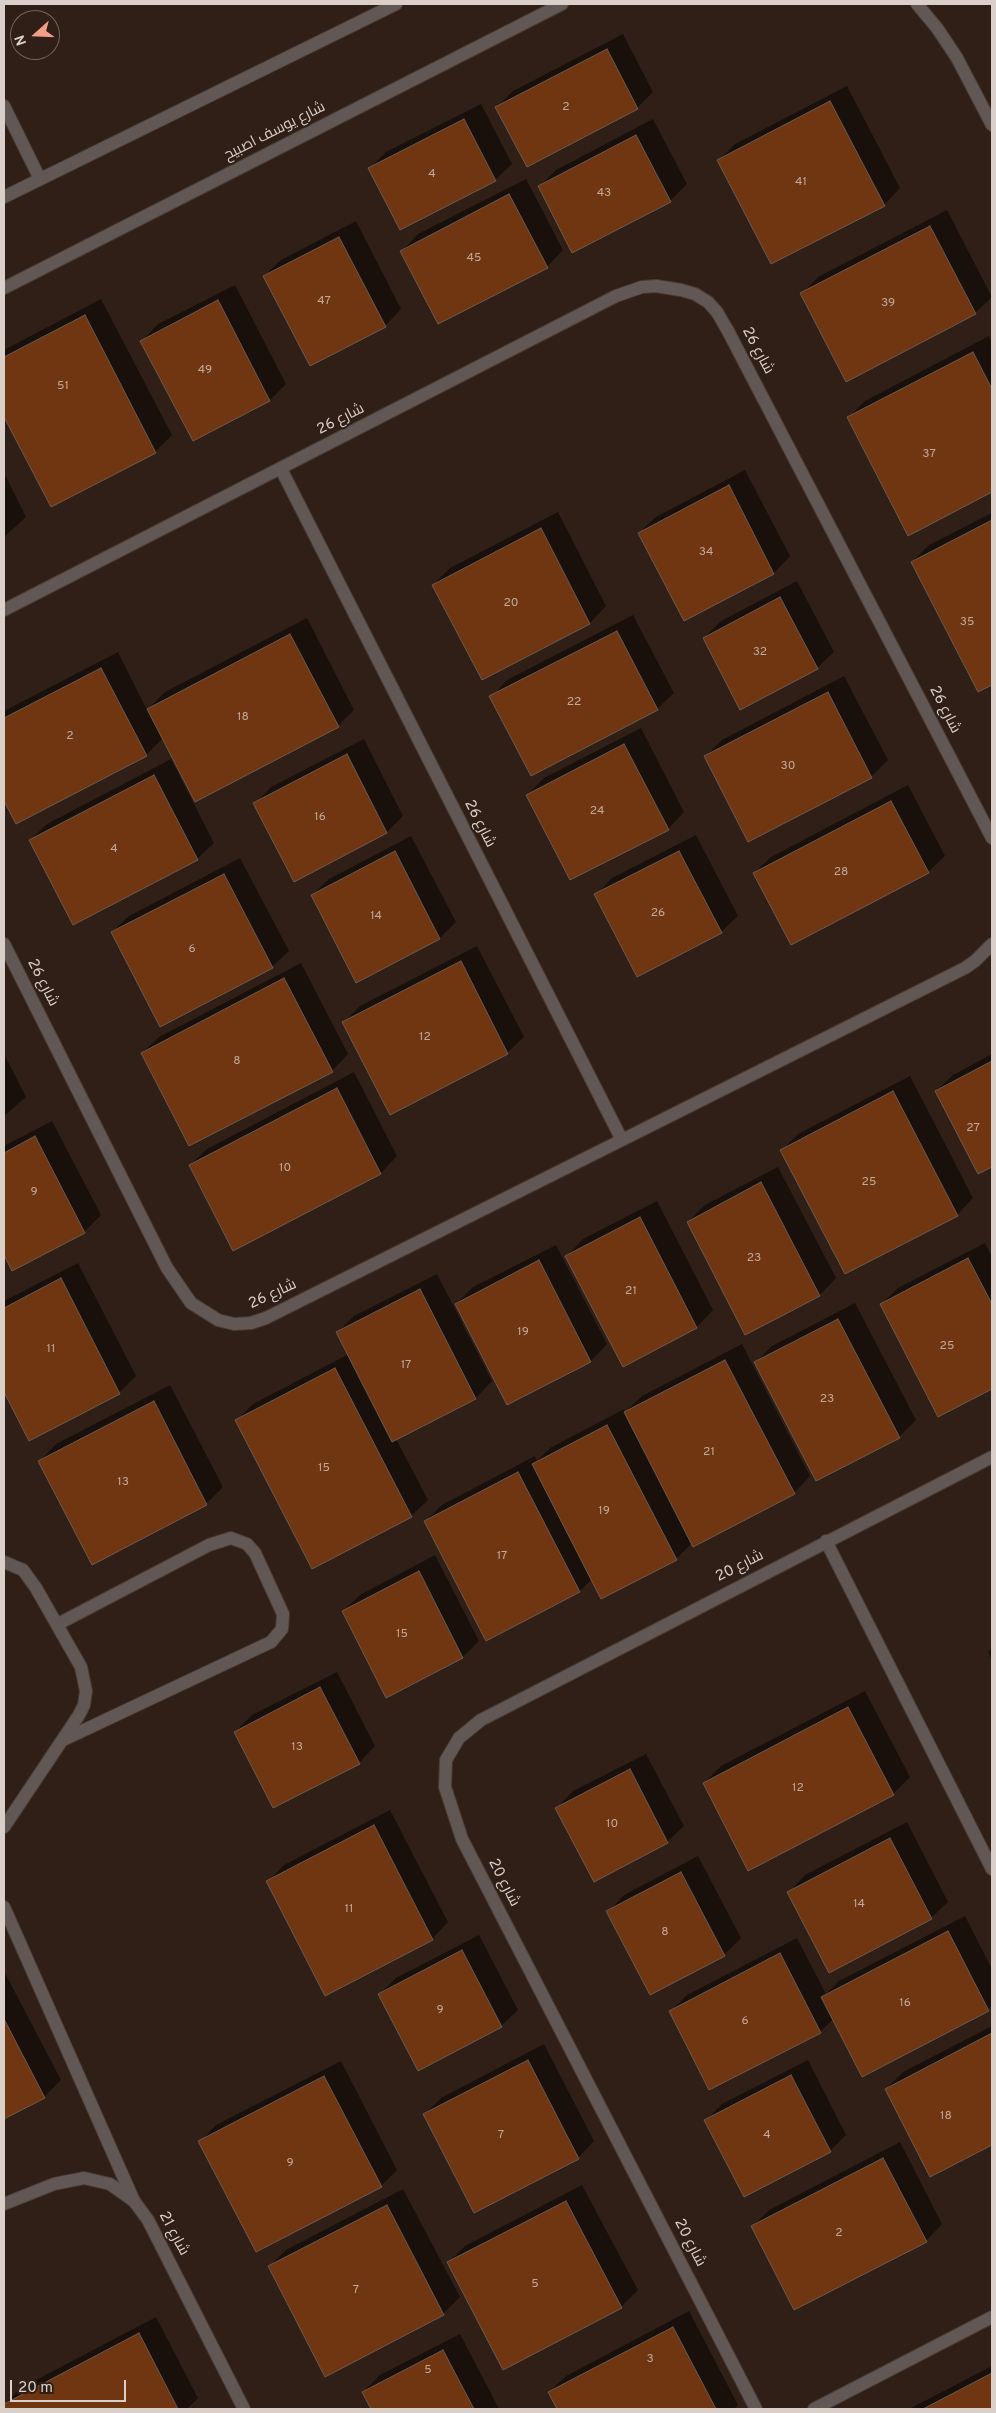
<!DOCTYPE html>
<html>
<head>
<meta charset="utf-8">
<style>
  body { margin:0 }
  #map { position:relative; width:996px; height:2413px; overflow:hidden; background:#2f1f17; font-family:Overpass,sans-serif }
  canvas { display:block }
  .frame { position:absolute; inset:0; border:5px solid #dacfc9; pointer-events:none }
  .north { position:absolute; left:10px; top:10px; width:50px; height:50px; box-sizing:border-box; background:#2f1f17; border:1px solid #73655e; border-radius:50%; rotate:250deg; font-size:14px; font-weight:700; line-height:20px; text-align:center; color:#dacfc9 }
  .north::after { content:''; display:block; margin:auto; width:18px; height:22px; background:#f49e89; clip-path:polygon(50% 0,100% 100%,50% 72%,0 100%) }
  .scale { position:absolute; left:10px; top:2380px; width:116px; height:22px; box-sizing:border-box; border:2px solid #dacfc9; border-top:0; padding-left:6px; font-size:15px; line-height:18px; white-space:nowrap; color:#dacfc9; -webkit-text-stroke:4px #2f1f17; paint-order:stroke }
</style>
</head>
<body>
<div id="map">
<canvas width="996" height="2413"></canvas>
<div class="frame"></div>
<div class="north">N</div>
<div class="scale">20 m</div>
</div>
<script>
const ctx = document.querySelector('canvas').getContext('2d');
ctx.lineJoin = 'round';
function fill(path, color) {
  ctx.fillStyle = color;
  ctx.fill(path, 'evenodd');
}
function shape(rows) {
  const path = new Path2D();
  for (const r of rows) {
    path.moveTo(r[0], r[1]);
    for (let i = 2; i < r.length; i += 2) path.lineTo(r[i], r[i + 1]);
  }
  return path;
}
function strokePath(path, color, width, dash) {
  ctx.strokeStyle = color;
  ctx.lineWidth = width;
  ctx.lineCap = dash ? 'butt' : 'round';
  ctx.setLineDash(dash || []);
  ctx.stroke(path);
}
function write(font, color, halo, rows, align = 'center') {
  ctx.font = font + ' Overpass,Cairo,sans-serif';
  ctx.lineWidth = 4;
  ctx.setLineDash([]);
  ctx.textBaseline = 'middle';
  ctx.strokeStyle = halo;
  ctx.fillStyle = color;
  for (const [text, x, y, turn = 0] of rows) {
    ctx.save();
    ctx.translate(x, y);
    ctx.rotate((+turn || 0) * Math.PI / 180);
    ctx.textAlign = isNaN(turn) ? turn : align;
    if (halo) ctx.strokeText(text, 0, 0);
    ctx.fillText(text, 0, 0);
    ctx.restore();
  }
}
fill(shape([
  [623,34,653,92,637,108,497,107,513,91],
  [847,86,900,188,884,205,719,160,735,144],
  [481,104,512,164,495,180,370,168,386,152],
  [653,119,687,184,670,201,573,251,539,187,556,170],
  [526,179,563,250,547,267,402,251,418,234],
  [947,210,992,297,975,313,802,294,818,277],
  [356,221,401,309,385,326,264,276,281,260],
  [235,285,286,384,270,400,193,440,142,341,158,324],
  [101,299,172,435,155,452,51,506,4,414,4,350],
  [989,336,992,342,992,491,909,534,849,417,865,401],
  [745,470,790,556,774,573,684,619,639,533,656,517],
  [4,473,26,517,4,537],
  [558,512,606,606,590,623,482,679,433,585,450,568],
  [992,513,992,684,979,691,912,562,929,545],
  [797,581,834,652,817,668,704,638,721,621],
  [633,615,674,693,657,709,491,697,507,680],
  [307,618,354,710,338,726,163,738,146,755,16,822,4,799,4,711,118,652,147,710,165,692],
  [844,676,888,760,871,777,706,756,722,740],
  [641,728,684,812,668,829,527,795,544,778],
  [364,739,403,816,387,832,294,880,255,804,271,787],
  [171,759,214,843,197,859,30,840,47,824],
  [908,785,945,856,928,872,754,873,771,857],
  [696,835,738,916,721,932,596,895,612,878],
  [411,836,456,922,440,938,357,981,312,895,329,879],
  [240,858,289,951,272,967,112,932,129,916],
  [477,946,524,1037,507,1053,344,1022,360,1006],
  [301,963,348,1054,332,1071,142,1053,159,1037],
  [4,1054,26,1097,4,1116],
  [992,1054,992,1166,979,1173,936,1091,953,1075],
  [354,1072,397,1156,381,1173,234,1250,190,1165,207,1149],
  [910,1076,973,1198,957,1215,782,1150,798,1134],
  [52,1121,101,1215,84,1232,12,1269,4,1252,4,1146],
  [778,1167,836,1278,820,1295,746,1333,688,1222,705,1205],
  [657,1201,713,1310,697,1327,623,1365,567,1256,583,1239],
  [985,1243,992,1257,992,1388,939,1415,881,1304,898,1288],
  [556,1245,607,1344,591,1361,507,1403,456,1304,473,1287],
  [78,1263,136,1376,119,1393,29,1440,4,1389,4,1301],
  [437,1274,492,1381,476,1398,396,1439,428,1500,411,1516,237,1420,253,1404,349,1354,337,1333,354,1316],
  [855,1303,916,1420,899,1437,817,1479,756,1362,772,1346],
  [742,1344,810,1476,794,1493,692,1543,676,1559,592,1579,580,1591,425,1521,442,1505,535,1456,537,1461,550,1448,624,1409,625,1412,642,1396],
  [170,1385,223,1487,206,1504,92,1563,40,1461,56,1444],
  [435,1555,479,1641,463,1657,387,1697,343,1611,360,1595],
  [992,1648,992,1661,988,1652],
  [337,1672,375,1746,359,1763,235,1732,252,1715],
  [865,1691,910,1777,893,1794,704,1783,721,1766],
  [646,1754,684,1826,667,1842,557,1808,573,1791],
  [390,1810,448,1922,432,1939,268,1881,284,1865],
  [907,1822,948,1902,931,1918,789,1892,805,1875],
  [698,1856,741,1938,724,1955,608,1912,624,1895],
  [965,1916,992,1969,992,2005,988,2010,833,2019,820,2032,671,2011,687,1995,797,1938,826,1994,839,1981],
  [479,1935,518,2010,501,2026,380,1994,396,1978],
  [4,1971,61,2080,44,2097,4,2118],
  [992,2026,992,2143,930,2175,886,2089,903,2072],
  [544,2044,594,2141,578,2158,425,2114,441,2098],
  [808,2060,846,2135,830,2151,706,2120,722,2104],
  [341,2061,397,2170,381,2186,200,2142,216,2125],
  [900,2142,942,2224,926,2241,753,2226,769,2210],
  [582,2185,638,2290,621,2307,449,2262,465,2246],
  [403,2189,460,2297,443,2314,269,2267,286,2250],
  [689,2311,738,2405,734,2409,558,2409,549,2392,566,2376],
  [156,2317,198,2398,187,2409,7,2409,4,2405,21,2388],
  [460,2334,499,2409,372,2409,363,2392,380,2375],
  [992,2366,992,2409,909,2409]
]), '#0007');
const building = shape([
  [607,49,638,109,527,167,495,107,607,49],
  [830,101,885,206,771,264,717,160,830,101],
  [464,119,496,181,400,230,368,168,464,119],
  [636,135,671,202,572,253,538,186,636,135],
  [509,194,548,268,438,324,400,251,509,194],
  [930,226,976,314,846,382,800,293,930,226],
  [339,237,386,327,310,366,263,276,339,237],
  [218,300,270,401,193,441,140,341,218,300],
  [85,315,156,453,51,507,4,417,4,357,85,315],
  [973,352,992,389,992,492,908,536,847,417,973,352],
  [729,485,774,574,684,621,638,533,729,485],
  [992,520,992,685,978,692,911,562,992,520],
  [541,528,590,624,482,680,432,585,541,528],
  [780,597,818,669,740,710,703,638,780,597],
  [617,631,658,710,531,776,489,696,617,631],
  [290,634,339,727,195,802,147,709,290,634],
  [101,668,147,756,16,824,4,801,4,718,101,668],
  [828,692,872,778,748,842,704,756,828,692],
  [624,744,669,830,570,880,526,795,624,744],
  [347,754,387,833,294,882,253,803,347,754],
  [154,775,198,860,73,925,29,840,154,775],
  [891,801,929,873,791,945,753,873,891,801],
  [395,851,440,939,356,983,311,895,395,851],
  [679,851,722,933,637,977,594,894,679,851],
  [224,874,273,968,160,1027,111,932,224,874],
  [461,961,508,1054,390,1115,342,1022,461,961],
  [284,978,333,1072,189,1146,141,1053,284,978],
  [992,1061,992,1167,978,1174,935,1091,992,1061],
  [337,1088,381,1174,233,1251,189,1165,337,1088],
  [893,1091,958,1216,845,1274,780,1150,893,1091],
  [35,1136,85,1233,12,1271,4,1255,4,1153,35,1136],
  [761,1182,820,1296,745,1335,687,1222,761,1182],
  [640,1217,697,1328,623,1367,565,1256,640,1217],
  [968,1258,992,1304,992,1389,938,1417,880,1304,968,1258],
  [539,1260,591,1362,507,1405,455,1304,539,1260],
  [61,1278,120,1394,29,1441,4,1392,4,1308,61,1278],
  [420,1289,476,1399,392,1442,336,1332,420,1289],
  [838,1319,900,1438,816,1481,754,1362,838,1319],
  [725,1360,795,1494,693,1547,624,1412,725,1360],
  [335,1368,412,1517,312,1569,235,1420,335,1368],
  [154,1401,207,1505,92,1565,38,1461,154,1401],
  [607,1425,677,1560,601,1599,532,1464,607,1425],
  [518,1472,580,1592,486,1641,424,1521,518,1472],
  [419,1571,463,1658,386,1698,342,1611,419,1571],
  [320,1687,360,1764,273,1808,234,1732,320,1687],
  [848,1707,894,1795,748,1871,703,1783,848,1707],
  [630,1769,668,1843,594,1882,555,1808,630,1769],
  [374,1825,433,1940,325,1996,266,1881,374,1825],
  [890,1838,932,1919,829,1973,787,1892,890,1838],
  [681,1872,725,1956,650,1995,606,1911,681,1872],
  [948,1931,989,2011,862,2077,821,1997,948,1931],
  [462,1950,502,2027,418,2071,378,1994,462,1950],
  [780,1953,821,2033,709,2090,669,2011,780,1953],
  [4,2019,45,2098,4,2119,4,2019],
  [992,2033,992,2145,930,2177,885,2089,992,2033],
  [528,2060,579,2159,474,2213,423,2114,528,2060],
  [791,2075,831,2152,744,2197,704,2120,791,2075],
  [324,2076,382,2187,256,2252,198,2141,324,2076],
  [883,2158,927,2242,794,2310,751,2226,883,2158],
  [566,2201,622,2308,503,2370,447,2262,566,2201],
  [387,2205,444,2315,325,2377,268,2266,387,2205],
  [673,2327,716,2409,557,2409,548,2392,673,2327],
  [139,2333,178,2409,5,2409,4,2404,139,2333],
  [443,2350,474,2409,371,2409,362,2392,443,2350],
  [992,2373,992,2409,923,2409,992,2373]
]);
fill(building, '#703611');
strokePath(building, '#6c5a50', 1);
const service = shape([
  [917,4,937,28,957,58,992,125],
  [4,1562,23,1570,36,1588,81,1667,86,1691,84,1705,79,1715,4,1827],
  [58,1624,209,1545,231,1538,247,1544,255,1553,283,1614,282,1629,271,1642,63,1740],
  [4,1907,134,2201]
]);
const minor = shape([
  [281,469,622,1140],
  [4,610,616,296,642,287,656,286,681,290,695,294,708,302,717,312,728,331,992,838],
  [4,944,167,1268,191,1303,218,1320,234,1324,251,1323,266,1318,622,1140,965,968,975,961,992,944],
  [826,1541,992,1869],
  [4,2204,54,2184,84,2178,110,2184,134,2201,148,2220,244,2409],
  [756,2409,462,1839,445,1787,446,1760,459,1738,481,1720,992,1457],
  [814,2409,992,2317]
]);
const tertiary = shape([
  [4,106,40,179],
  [4,197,396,4],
  [4,288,562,4]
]);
strokePath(service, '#4a3b33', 14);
strokePath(minor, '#4a3b33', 14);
strokePath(tertiary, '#4a3b33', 14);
strokePath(service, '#615855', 12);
strokePath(minor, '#615855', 12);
strokePath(tertiary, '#615855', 12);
write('12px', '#c0a99b', null, [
  ["2",566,108],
  ["4",432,175],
  ["41",801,183],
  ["43",604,194],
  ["45",474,259],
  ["47",324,302],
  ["39",888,304],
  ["49",205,371],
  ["51",63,387],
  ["37",929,455],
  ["34",706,553],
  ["20",511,604],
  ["35",967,623],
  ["32",760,653],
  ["22",574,703],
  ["18",243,718],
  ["2",70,737],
  ["30",788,767],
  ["24",597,812],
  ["16",320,818],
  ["4",114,850],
  ["28",841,873],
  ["26",658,914],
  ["14",376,917],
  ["6",192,950],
  ["12",425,1038],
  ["8",237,1062],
  ["27",973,1129],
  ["10",285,1169],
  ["25",869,1183],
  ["9",34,1193],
  ["23",754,1259],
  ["21",631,1292],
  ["19",523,1333],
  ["25",947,1347],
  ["11",51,1350],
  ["17",406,1366],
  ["23",827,1400],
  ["21",709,1453],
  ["15",324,1469],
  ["13",123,1483],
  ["19",604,1512],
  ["17",502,1557],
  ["15",402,1635],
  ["13",297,1748],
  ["12",798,1789],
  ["10",612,1825],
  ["14",859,1905],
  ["11",349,1910],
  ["8",665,1933],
  ["16",905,2004],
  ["9",440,2011],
  ["6",745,2022],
  ["18",946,2117],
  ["7",501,2136],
  ["4",767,2136],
  ["9",290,2164],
  ["2",839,2234],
  ["5",535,2285],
  ["7",356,2291],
  ["3",650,2360],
  ["5",428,2371]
]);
write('15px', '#dacfc9', '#2f1f17', [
  ["شارع يوسف اصبيح",275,132,-27],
  ["شارع 26",757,351,62],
  ["شارع 26",341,420,-27],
  ["شارع 26",944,710,63],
  ["شارع 26",479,824,63],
  ["شارع 26",42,983,63],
  ["شارع 26",273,1295,-25],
  ["شارع 20",740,1567,-27],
  ["شارع 20",503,1883,63],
  ["شارع 21",173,2234,62],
  ["شارع 20",689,2243,63]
]);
</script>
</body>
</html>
